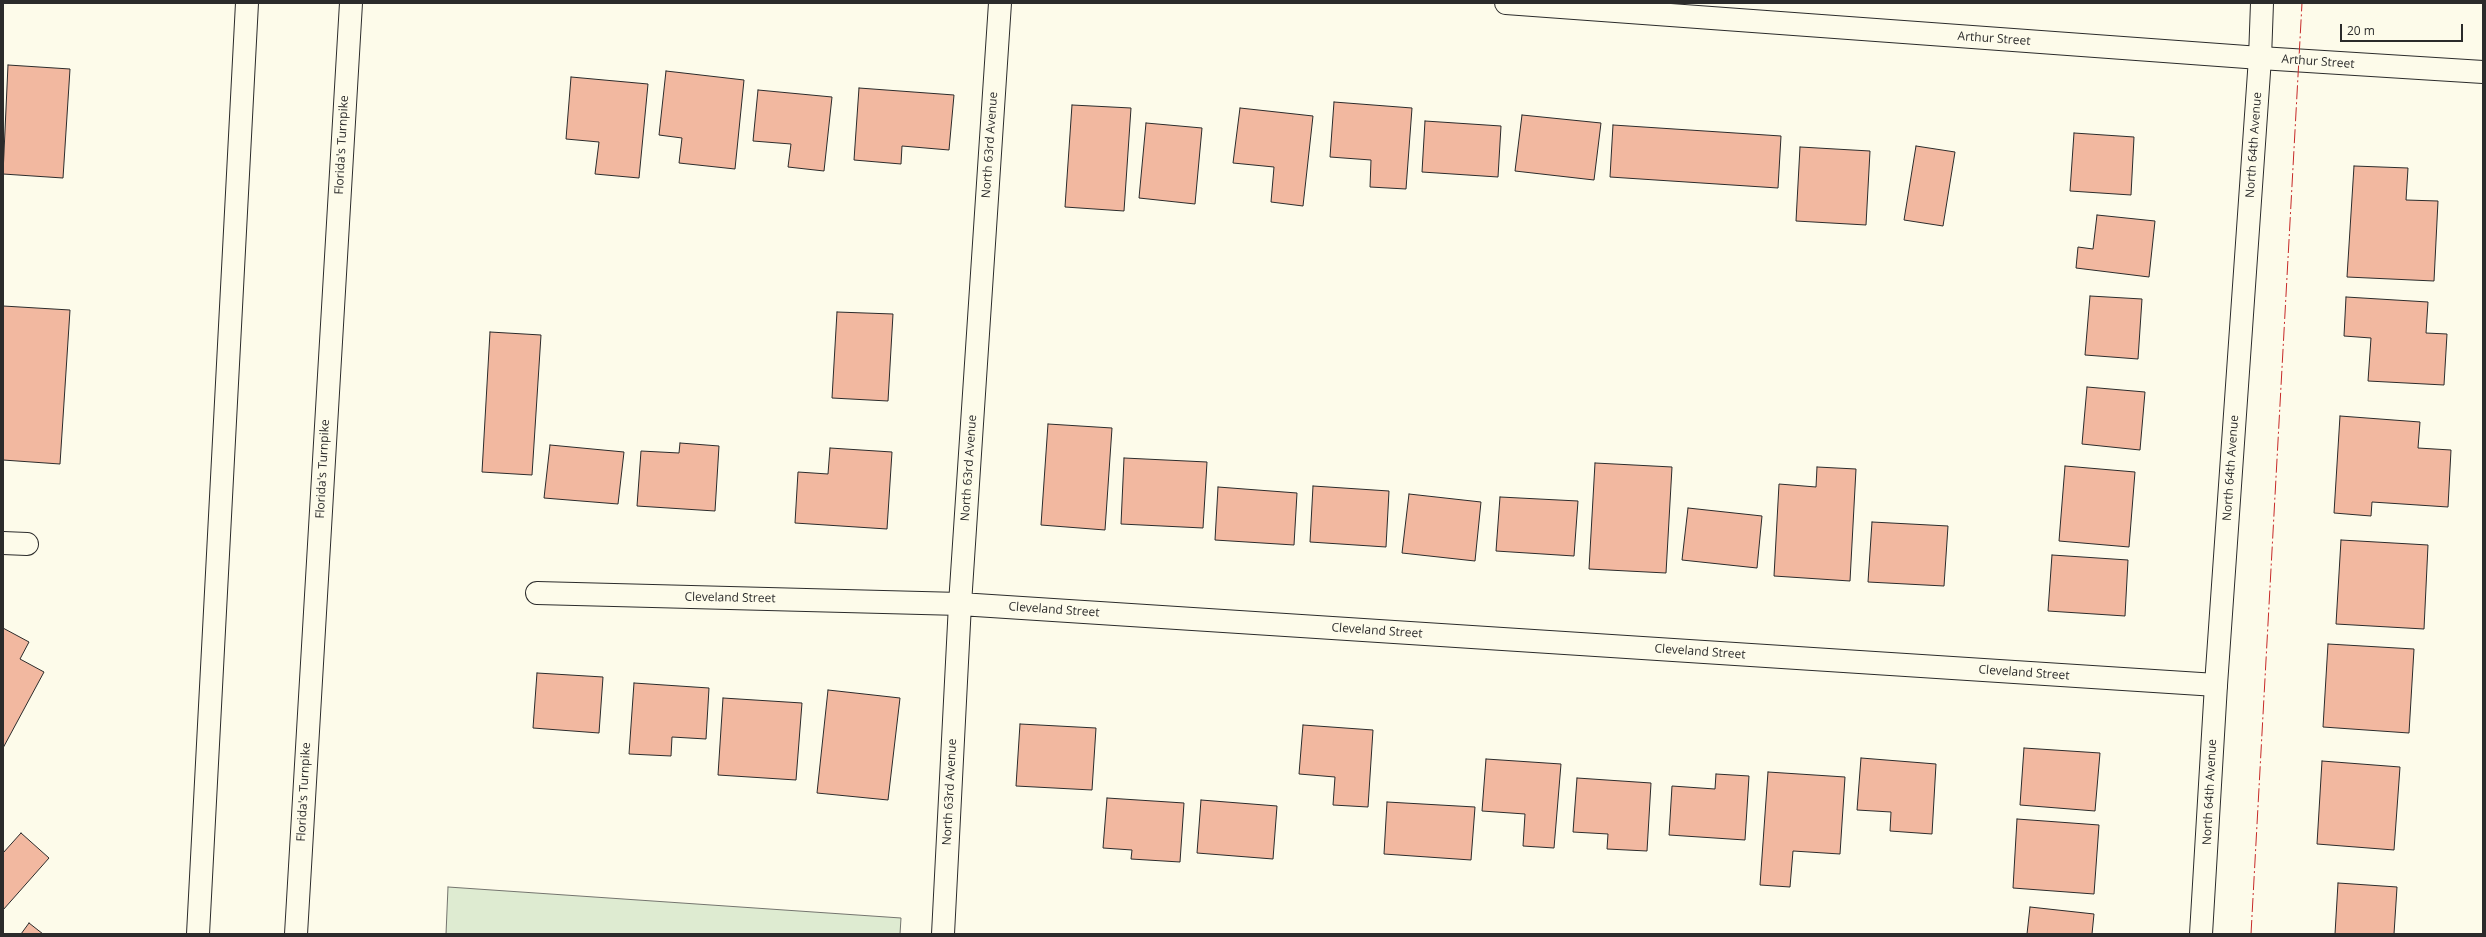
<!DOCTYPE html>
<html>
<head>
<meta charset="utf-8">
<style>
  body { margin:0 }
  #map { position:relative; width:2486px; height:937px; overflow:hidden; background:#fdfbea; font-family:"Open Sans",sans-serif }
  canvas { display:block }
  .frame { position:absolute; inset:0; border:4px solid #2b2b2b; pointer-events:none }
  .scale { position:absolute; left:2340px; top:24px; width:123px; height:18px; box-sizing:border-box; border:2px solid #2b2b2b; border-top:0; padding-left:5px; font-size:12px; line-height:14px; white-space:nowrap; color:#2b2b2b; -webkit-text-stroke:3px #fdfbea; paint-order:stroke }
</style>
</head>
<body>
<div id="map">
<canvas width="2486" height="937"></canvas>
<div class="frame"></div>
<div class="scale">20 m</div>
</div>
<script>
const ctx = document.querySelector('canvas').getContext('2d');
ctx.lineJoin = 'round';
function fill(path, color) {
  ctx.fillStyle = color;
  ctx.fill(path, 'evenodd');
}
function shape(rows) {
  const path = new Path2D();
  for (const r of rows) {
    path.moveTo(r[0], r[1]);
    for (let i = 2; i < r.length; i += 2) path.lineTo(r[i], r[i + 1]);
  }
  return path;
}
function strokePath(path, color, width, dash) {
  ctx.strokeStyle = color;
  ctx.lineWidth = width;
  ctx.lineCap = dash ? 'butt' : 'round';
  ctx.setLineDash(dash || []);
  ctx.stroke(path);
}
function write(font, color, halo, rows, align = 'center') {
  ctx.font = font + ' "Open Sans",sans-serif';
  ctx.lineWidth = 3;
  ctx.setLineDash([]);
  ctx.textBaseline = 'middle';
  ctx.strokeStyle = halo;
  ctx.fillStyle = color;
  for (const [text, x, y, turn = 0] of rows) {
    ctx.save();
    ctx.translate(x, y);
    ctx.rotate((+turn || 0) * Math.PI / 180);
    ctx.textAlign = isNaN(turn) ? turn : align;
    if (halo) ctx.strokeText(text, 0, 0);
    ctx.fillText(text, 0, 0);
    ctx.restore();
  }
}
const green = shape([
  [448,887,901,918,900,934,446,934,448,887]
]);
fill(green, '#deebd1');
strokePath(green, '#74746e', 1);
const building = shape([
  [8,65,70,69,63,178,3,174,8,65],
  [666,71,744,80,735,169,679,163,682,138,659,135,666,71],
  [571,77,648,84,639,178,595,174,599,142,566,139,571,77],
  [859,88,954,95,949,150,902,146,901,164,854,160,859,88],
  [758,90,832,97,824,171,788,167,791,144,753,141,758,90],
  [1334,102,1412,108,1406,189,1370,187,1371,160,1330,157,1334,102],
  [1072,105,1131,108,1124,211,1065,207,1072,105],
  [1240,108,1313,116,1303,206,1271,202,1274,167,1233,163,1240,108],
  [1522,115,1601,123,1594,180,1515,171,1522,115],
  [1425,121,1501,126,1498,177,1422,172,1425,121],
  [1146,123,1202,128,1195,204,1139,198,1146,123],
  [1613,125,1781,136,1778,188,1610,177,1613,125],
  [2074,133,2134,137,2131,195,2070,191,2074,133],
  [1916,146,1955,152,1943,226,1904,220,1916,146],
  [1800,147,1870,151,1866,225,1796,221,1800,147],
  [2354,166,2408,168,2406,200,2438,201,2434,281,2347,277,2354,166],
  [2097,215,2155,221,2149,277,2076,268,2078,247,2093,249,2097,215],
  [2090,296,2142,299,2138,359,2085,355,2090,296],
  [2346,297,2428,302,2426,333,2447,334,2444,385,2368,381,2371,338,2344,336,2346,297],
  [3,306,70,310,60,464,3,460,3,306],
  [837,312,893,314,888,401,832,398,837,312],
  [490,332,541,335,532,475,482,472,490,332],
  [2087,387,2145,392,2140,450,2082,444,2087,387],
  [2340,416,2420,422,2418,448,2451,450,2448,507,2372,502,2371,516,2334,513,2340,416],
  [1048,424,1112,428,1105,530,1041,525,1048,424],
  [680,443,719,446,715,511,637,506,641,451,679,453,680,443],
  [550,445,624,452,618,504,544,498,550,445],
  [830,448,892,452,887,529,795,523,798,472,828,474,830,448],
  [1124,458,1207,462,1203,528,1121,524,1124,458],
  [1595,463,1672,467,1666,573,1589,569,1595,463],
  [2065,466,2135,472,2129,547,2059,541,2065,466],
  [1817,467,1856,469,1850,581,1774,576,1779,484,1816,487,1817,467],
  [1313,486,1389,491,1386,547,1310,542,1313,486],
  [1218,487,1297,493,1294,545,1215,540,1218,487],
  [1409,494,1481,502,1475,561,1402,553,1409,494],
  [1500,497,1578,501,1574,556,1496,551,1500,497],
  [1688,508,1762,516,1757,568,1682,560,1688,508],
  [1872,522,1948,526,1944,586,1868,582,1872,522],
  [2341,540,2428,545,2424,629,2336,624,2341,540],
  [2052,555,2128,560,2125,616,2048,611,2052,555],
  [3,628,29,642,20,659,44,672,3,748,3,628],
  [2328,644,2414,649,2409,733,2323,727,2328,644],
  [537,673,603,677,599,733,533,728,537,673],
  [634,683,709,688,706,739,672,737,671,756,629,754,634,683],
  [828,690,900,698,888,800,817,793,828,690],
  [723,698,802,703,796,780,718,775,723,698],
  [1020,724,1096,728,1092,790,1016,786,1020,724],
  [1303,725,1373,730,1368,807,1333,805,1335,777,1299,774,1303,725],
  [2024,748,2100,753,2095,811,2020,805,2024,748],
  [1861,758,1936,764,1932,834,1890,831,1891,812,1857,810,1861,758],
  [1486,759,1561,764,1554,848,1523,846,1525,814,1482,811,1486,759],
  [2322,761,2400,767,2394,850,2317,844,2322,761],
  [1768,772,1845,777,1840,854,1793,851,1790,887,1760,885,1768,772],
  [1716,774,1749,776,1745,840,1669,835,1672,786,1715,789,1716,774],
  [1577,778,1651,783,1647,851,1607,849,1608,834,1573,832,1577,778],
  [1107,798,1184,803,1180,862,1131,859,1132,850,1103,848,1107,798],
  [1201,800,1277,806,1273,859,1197,853,1201,800],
  [1387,802,1475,807,1471,860,1384,854,1387,802],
  [2017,819,2099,825,2094,894,2013,888,2017,819],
  [21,833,49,858,3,910,3,853,21,833],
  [2338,883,2397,887,2394,934,2335,934,2338,883],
  [2030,907,2094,914,2092,934,2027,934,2030,907],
  [29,923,43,934,21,934,29,923]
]);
fill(building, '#f2b8a0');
strokePath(building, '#2b2b2b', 1);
const minor = shape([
  [1506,3,2260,58,2483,72],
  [3,543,27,544],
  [537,593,960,604,2216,685],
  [943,934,960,604,1000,3]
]);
const tertiary = shape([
  [2201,934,2216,685,2260,58,2262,3]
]);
const motorway = shape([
  [198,934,247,3],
  [296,934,351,3]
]);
strokePath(minor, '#2b2b2b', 24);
strokePath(tertiary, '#2b2b2b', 24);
strokePath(motorway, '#2b2b2b', 24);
strokePath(minor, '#fdfbea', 22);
strokePath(tertiary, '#fdfbea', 22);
strokePath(motorway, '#fdfbea', 22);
strokePath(shape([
  [2251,934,2302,3]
]), '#c62828', 1, [14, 3, 2, 3]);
write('12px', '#2b2b2b', '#fdfbea', [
  ["Arthur Street",1994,39,4],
  ["Arthur Street",2318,62,4],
  ["Florida's Turnpike",342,145,-87],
  ["North 63rd Avenue",990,145,-86],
  ["North 64th Avenue",2254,145,-86],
  ["North 63rd Avenue",969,468,-86],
  ["North 64th Avenue",2231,468,-86],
  ["Florida's Turnpike",323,469,-87],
  ["Cleveland Street",730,598,1],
  ["Cleveland Street",1054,610,4],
  ["Cleveland Street",1377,631,4],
  ["Cleveland Street",1700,652,4],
  ["Cleveland Street",2024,673,4],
  ["Florida's Turnpike",304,792,-87],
  ["North 63rd Avenue",950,792,-87],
  ["North 64th Avenue",2210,792,-87]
]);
</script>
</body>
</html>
